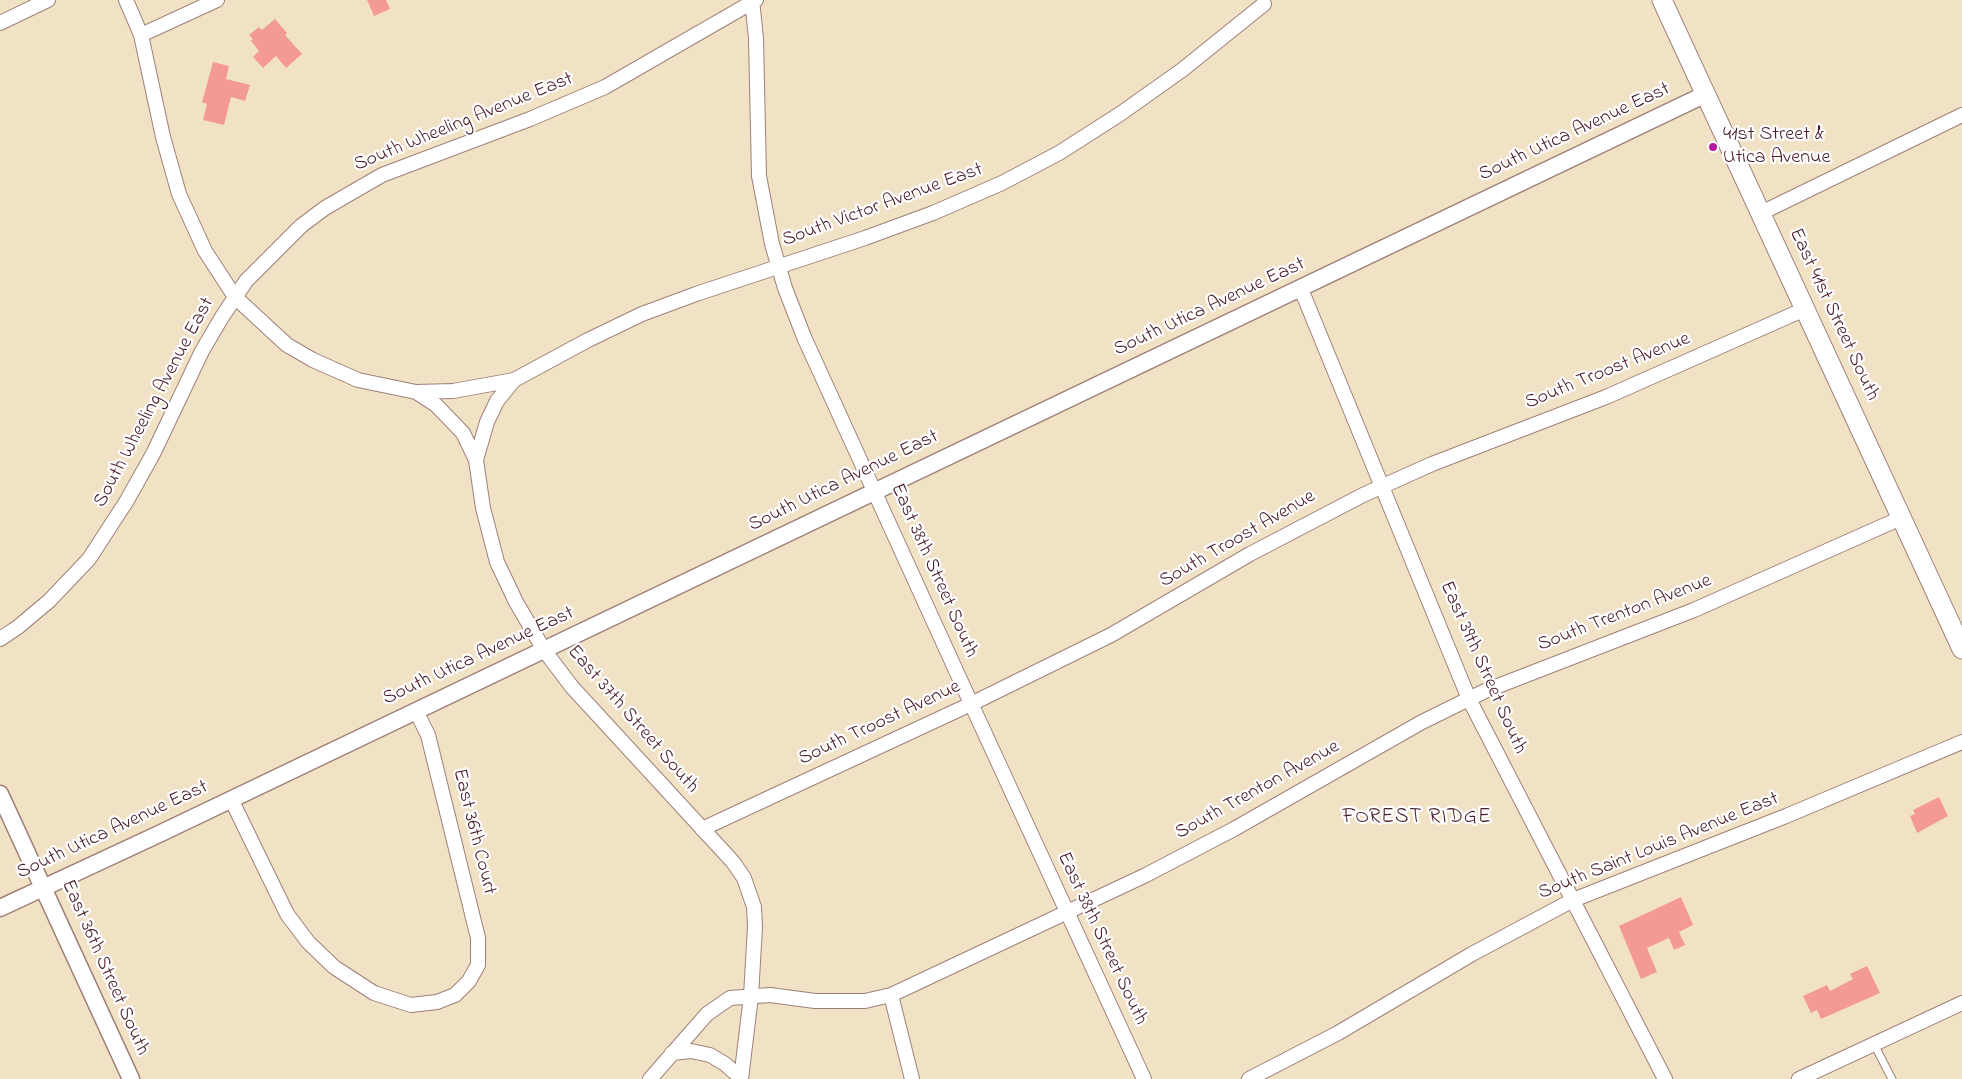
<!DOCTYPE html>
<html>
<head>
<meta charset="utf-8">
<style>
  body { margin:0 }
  canvas { display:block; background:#f1e2c6 }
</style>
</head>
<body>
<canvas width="1962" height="1079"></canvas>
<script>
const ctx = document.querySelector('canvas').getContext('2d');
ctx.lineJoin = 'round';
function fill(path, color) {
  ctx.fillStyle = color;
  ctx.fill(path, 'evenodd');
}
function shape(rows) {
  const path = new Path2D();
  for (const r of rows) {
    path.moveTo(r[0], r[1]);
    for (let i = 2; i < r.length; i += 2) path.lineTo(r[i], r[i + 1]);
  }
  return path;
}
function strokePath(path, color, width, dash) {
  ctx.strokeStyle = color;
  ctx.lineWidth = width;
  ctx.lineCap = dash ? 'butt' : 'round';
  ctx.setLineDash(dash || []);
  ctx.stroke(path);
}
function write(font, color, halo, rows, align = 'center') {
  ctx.font = font + ' "Indie Flower",sans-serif';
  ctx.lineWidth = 4.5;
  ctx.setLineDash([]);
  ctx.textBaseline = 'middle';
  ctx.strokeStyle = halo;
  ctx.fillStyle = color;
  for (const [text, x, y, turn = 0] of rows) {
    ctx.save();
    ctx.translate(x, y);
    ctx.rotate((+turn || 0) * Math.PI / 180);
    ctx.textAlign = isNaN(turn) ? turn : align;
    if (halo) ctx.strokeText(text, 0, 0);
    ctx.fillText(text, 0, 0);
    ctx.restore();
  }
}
fill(shape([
  [367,0,386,0,390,9,374,16],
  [275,19,287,33,285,35,302,54,286,68,276,56,263,68,253,57,259,51,251,41,253,39,249,35,259,27,262,30],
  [213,62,229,66,226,79,250,85,245,101,231,97,224,125,203,120,207,104,202,102],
  [1939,797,1948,816,1917,833,1910,816,1915,814,1913,810],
  [1681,897,1693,925,1679,932,1685,945,1674,950,1669,938,1647,948,1657,972,1641,979,1619,926],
  [1867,966,1880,993,1821,1019,1817,1010,1811,1013,1803,996,1827,985,1830,991,1853,979,1850,974]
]), '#f39b93');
const service = shape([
  [1874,1044,1892,1079]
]);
const minor = shape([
  [126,0,141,35,163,137,179,194,205,251,235,297,287,345,313,360,358,380,416,392,436,405,463,433,476,460,483,508,497,562,516,602,544,650,572,687,733,862,744,878,754,907,755,927,751,996,741,1079],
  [752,0,756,38,759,176,772,244,785,288,804,337,963,686,1144,1079],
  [0,23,48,0],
  [141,35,217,0],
  [1761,213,1962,115],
  [1301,289,1469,699,1665,1079],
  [416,392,453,391,514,380,588,340,642,314,696,294,865,238,933,213,1002,183,1059,153,1120,114,1182,70,1264,4],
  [476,460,487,422,497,401,514,380],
  [0,639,18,627,49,601,89,559,126,502,153,454,202,351,222,317,246,281,301,226,325,208,382,175,530,119,605,87,756,0],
  [231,799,287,914,308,942,334,967,374,993,411,1005,437,1002,455,995,469,981,478,965,478,938,428,735,416,711],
  [702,829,971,704,1111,635,1250,554,1363,495,1432,464,1606,397,1805,309],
  [891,995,912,1079],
  [672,1053,691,1051,710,1055,725,1064,741,1078],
  [650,1079,707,1014,730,998,770,995,815,1001,865,1001,891,995,1146,875,1234,829,1422,722,1485,691,1694,610,1901,518],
  [1249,1079,1338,1033,1472,954,1573,900,1786,816,1962,742],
  [1799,1079,1962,1003]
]);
const tertiary = shape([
  [0,794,131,1079],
  [0,908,159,834,1706,94]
]);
const secondary = shape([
  [1662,0,1962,649]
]);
strokePath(service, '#9e8078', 9);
strokePath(minor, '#9e8078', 16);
strokePath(tertiary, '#9e8078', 19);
strokePath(secondary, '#9e8078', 21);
strokePath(service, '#fff', 7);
strokePath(minor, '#fff', 14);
strokePath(tertiary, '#fff', 16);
strokePath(secondary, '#fff', 19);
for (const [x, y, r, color] of [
  [1713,147,5,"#b5179e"]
]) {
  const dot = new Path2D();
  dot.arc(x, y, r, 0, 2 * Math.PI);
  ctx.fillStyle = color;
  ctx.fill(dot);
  strokePath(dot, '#fff', 2);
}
write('20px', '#4a1f2b', '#fff', [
  ["South Wheeling Avenue East",464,123,-22],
  ["South Utica Avenue East",1575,133,-25],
  ["South Victor Avenue East",883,206,-20],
  ["South Utica Avenue East",1210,308,-25],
  ["East 41st Street South",1833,315,65],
  ["South Troost Avenue",1608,372,-22],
  ["South Wheeling Avenue East",155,403,-62],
  ["South Utica Avenue East",844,482,-26],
  ["South Troost Avenue",1238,540,-30],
  ["East 38th Street South",933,571,66],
  ["South Trenton Avenue",1625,614,-21],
  ["South Utica Avenue East",479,657,-25],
  ["East 39th Street South",1482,668,66],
  ["East 37th Street South",632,720,49],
  ["South Troost Avenue",880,724,-25],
  ["South Trenton Avenue",1258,791,-29],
  ["South Utica Avenue East",113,831,-25],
  ["East 36th Court",473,832,76],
  ["South Saint Louis Avenue East",1659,847,-22],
  ["East 38th Street South",1101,939,65],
  ["East 36th Street South",104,968,66]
]);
write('20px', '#4a1f2b', '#fff', [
  ["41st Street &",1723,136],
  ["Utica Avenue",1723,159]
], 'left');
ctx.letterSpacing = '1px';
write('21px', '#4a1f2b', '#fff', [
  ["FOREST RIDGE",1417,819]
]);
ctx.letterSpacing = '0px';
</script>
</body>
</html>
